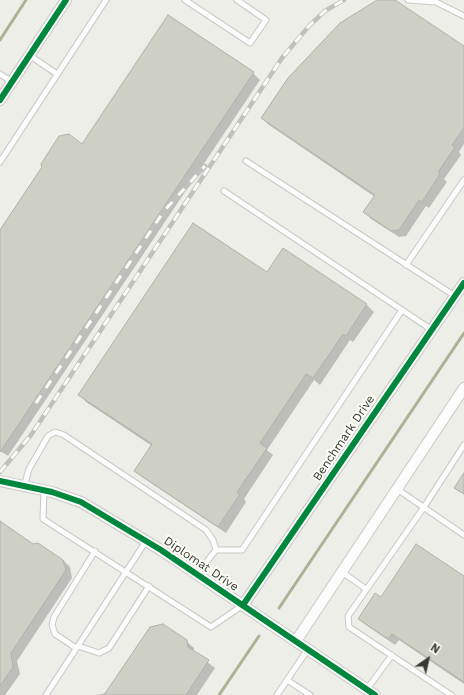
<!DOCTYPE html>
<html>
<head>
<meta charset="utf-8">
<style>
  body { margin:0 }
  #map { position:relative; width:464px; height:695px; overflow:hidden; background:#edeee8; font-family:"Work Sans",sans-serif }
  canvas { display:block }
  .north { position:absolute; left:408px; top:639px; width:40px; height:40px; -webkit-text-stroke:3px #fbfdf4; paint-order:stroke; rotate:34deg; font-size:11px; font-weight:700; line-height:16px; text-align:center; color:#383835 }
  .north::after { content:''; display:block; margin:auto; width:14px; height:18px; background:#383835; clip-path:polygon(50% 0,100% 100%,50% 72%,0 100%) }
</style>
</head>
<body>
<div id="map">
<canvas width="464" height="695"></canvas>
<div class="north">N</div>
</div>
<script>
const ctx = document.querySelector('canvas').getContext('2d');
ctx.lineJoin = 'round';
function fill(path, color) {
  ctx.fillStyle = color;
  ctx.fill(path, 'evenodd');
}
function shape(rows) {
  const path = new Path2D();
  for (const r of rows) {
    path.moveTo(r[0], r[1]);
    for (let i = 2; i < r.length; i += 2) path.lineTo(r[i], r[i + 1]);
  }
  return path;
}
function strokePath(path, color, width, dash) {
  ctx.strokeStyle = color;
  ctx.lineWidth = width;
  ctx.lineCap = dash ? 'butt' : 'round';
  ctx.setLineDash(dash || []);
  ctx.stroke(path);
}
function write(font, color, halo, rows, align = 'center') {
  ctx.font = font + ' "Work Sans",sans-serif';
  ctx.lineWidth = 4;
  ctx.setLineDash([]);
  ctx.textBaseline = 'middle';
  ctx.strokeStyle = halo;
  ctx.fillStyle = color;
  for (const [text, x, y, turn = 0] of rows) {
    ctx.save();
    ctx.translate(x, y);
    ctx.rotate((+turn || 0) * Math.PI / 180);
    ctx.textAlign = isNaN(turn) ? turn : align;
    if (halo) ctx.strokeText(text, 0, 0);
    ctx.fillText(text, 0, 0);
    ctx.restore();
  }
}
fill(shape([
  [379,0,393,0,464,48,464,144,459,152,461,155,444,179,447,182,429,208,426,206,406,236,399,237,371,219,365,212,375,197,269,125,262,118],
  [253,73,260,80,8,456,0,451,0,232,83,145],
  [284,249,367,305,374,312,353,342,350,340,320,385,314,380,267,450,273,455,244,499,246,502,226,533,142,477,136,470,152,446,86,402,80,395,267,274],
  [0,522,33,545,63,560,70,567,72,578,17,661,20,674,5,695,0,695],
  [464,577,464,684,399,640,395,645,366,625,359,619,381,598],
  [186,641,194,648,194,652,215,668,197,695,97,695,106,693]
]), '#0003');
strokePath(shape([
  [0,40,26,0],
  [279,608,464,333],
  [219,695,259,636]
]), '#adb295', 3);
const building = shape([
  [377,0,395,0,464,46,464,128,452,145,455,147,438,172,440,174,422,202,419,200,399,230,391,231,363,212,375,195,261,118,288,78,340,23,377,0],
  [168,15,254,72,0,452,0,230,42,167,41,164,59,136,69,134,82,144,168,15],
  [193,223,267,272,283,248,367,304,346,336,343,334,313,378,306,374,260,443,267,448,237,492,240,494,218,527,134,471,152,444,78,395,193,223],
  [464,473,464,494,454,488,464,473],
  [0,521,33,544,38,543,63,560,66,570,11,653,13,667,0,686,0,521],
  [416,544,464,576,464,682,392,634,388,639,358,619,375,593,381,597,416,544],
  [163,624,187,640,188,647,209,660,186,695,104,695,150,627,163,624]
]);
fill(building, '#ced0c5');
strokePath(building, '#b0b0ad', 1);
const service = shape([
  [185,0,250,43,266,20,237,0],
  [408,0,436,2,464,16],
  [29,55,57,74],
  [0,74,12,82],
  [246,161,455,296],
  [0,162,106,0],
  [224,191,432,330],
  [406,265,464,180],
  [24,487,29,469,48,436,55,432,64,435,206,530,213,540,216,550],
  [397,489,464,535],
  [44,491,43,519,211,627,243,605],
  [342,572,366,589],
  [197,574,216,550,242,550,402,310],
  [78,646,99,653,109,648,149,586],
  [76,648,55,634,52,625,54,617,95,551],
  [287,680,310,695],
  [367,689,392,655],
  [46,695,146,541],
  [277,695,308,649],
  [451,695,349,627,348,616,424,507,464,445]
]);
const minor = shape([
  [0,100,66,0],
  [0,481,52,492,81,502,161,550,375,695],
  [243,605,464,283],
  [296,641,464,388]
]);
strokePath(service, '#c9c9c5', 7);
strokePath(minor, '#c9c9c5', 12);
strokePath(service, '#fcfcfc', 5);
strokePath(minor, '#fcfcfc', 10);
const rail = shape([
  [36,403,164,211,205,166],
  [0,472,31,435,282,58,309,26,325,11,344,0]
]);
strokePath(rail, '#c0c0bf', 4.5);
strokePath(rail, '#fbfdf4', 3, [9]);
strokePath(shape([
  [0,100,66,0],
  [0,481,52,492,81,502,161,550,375,695],
  [243,605,464,283]
]), '#00873e', 6);
write('12px', '#383835', '#fbfdf4', [
  ["Benchmark Drive",344,438,-56],
  ["Diplomat Drive",201,564,34]
]);
</script>
</body>
</html>
